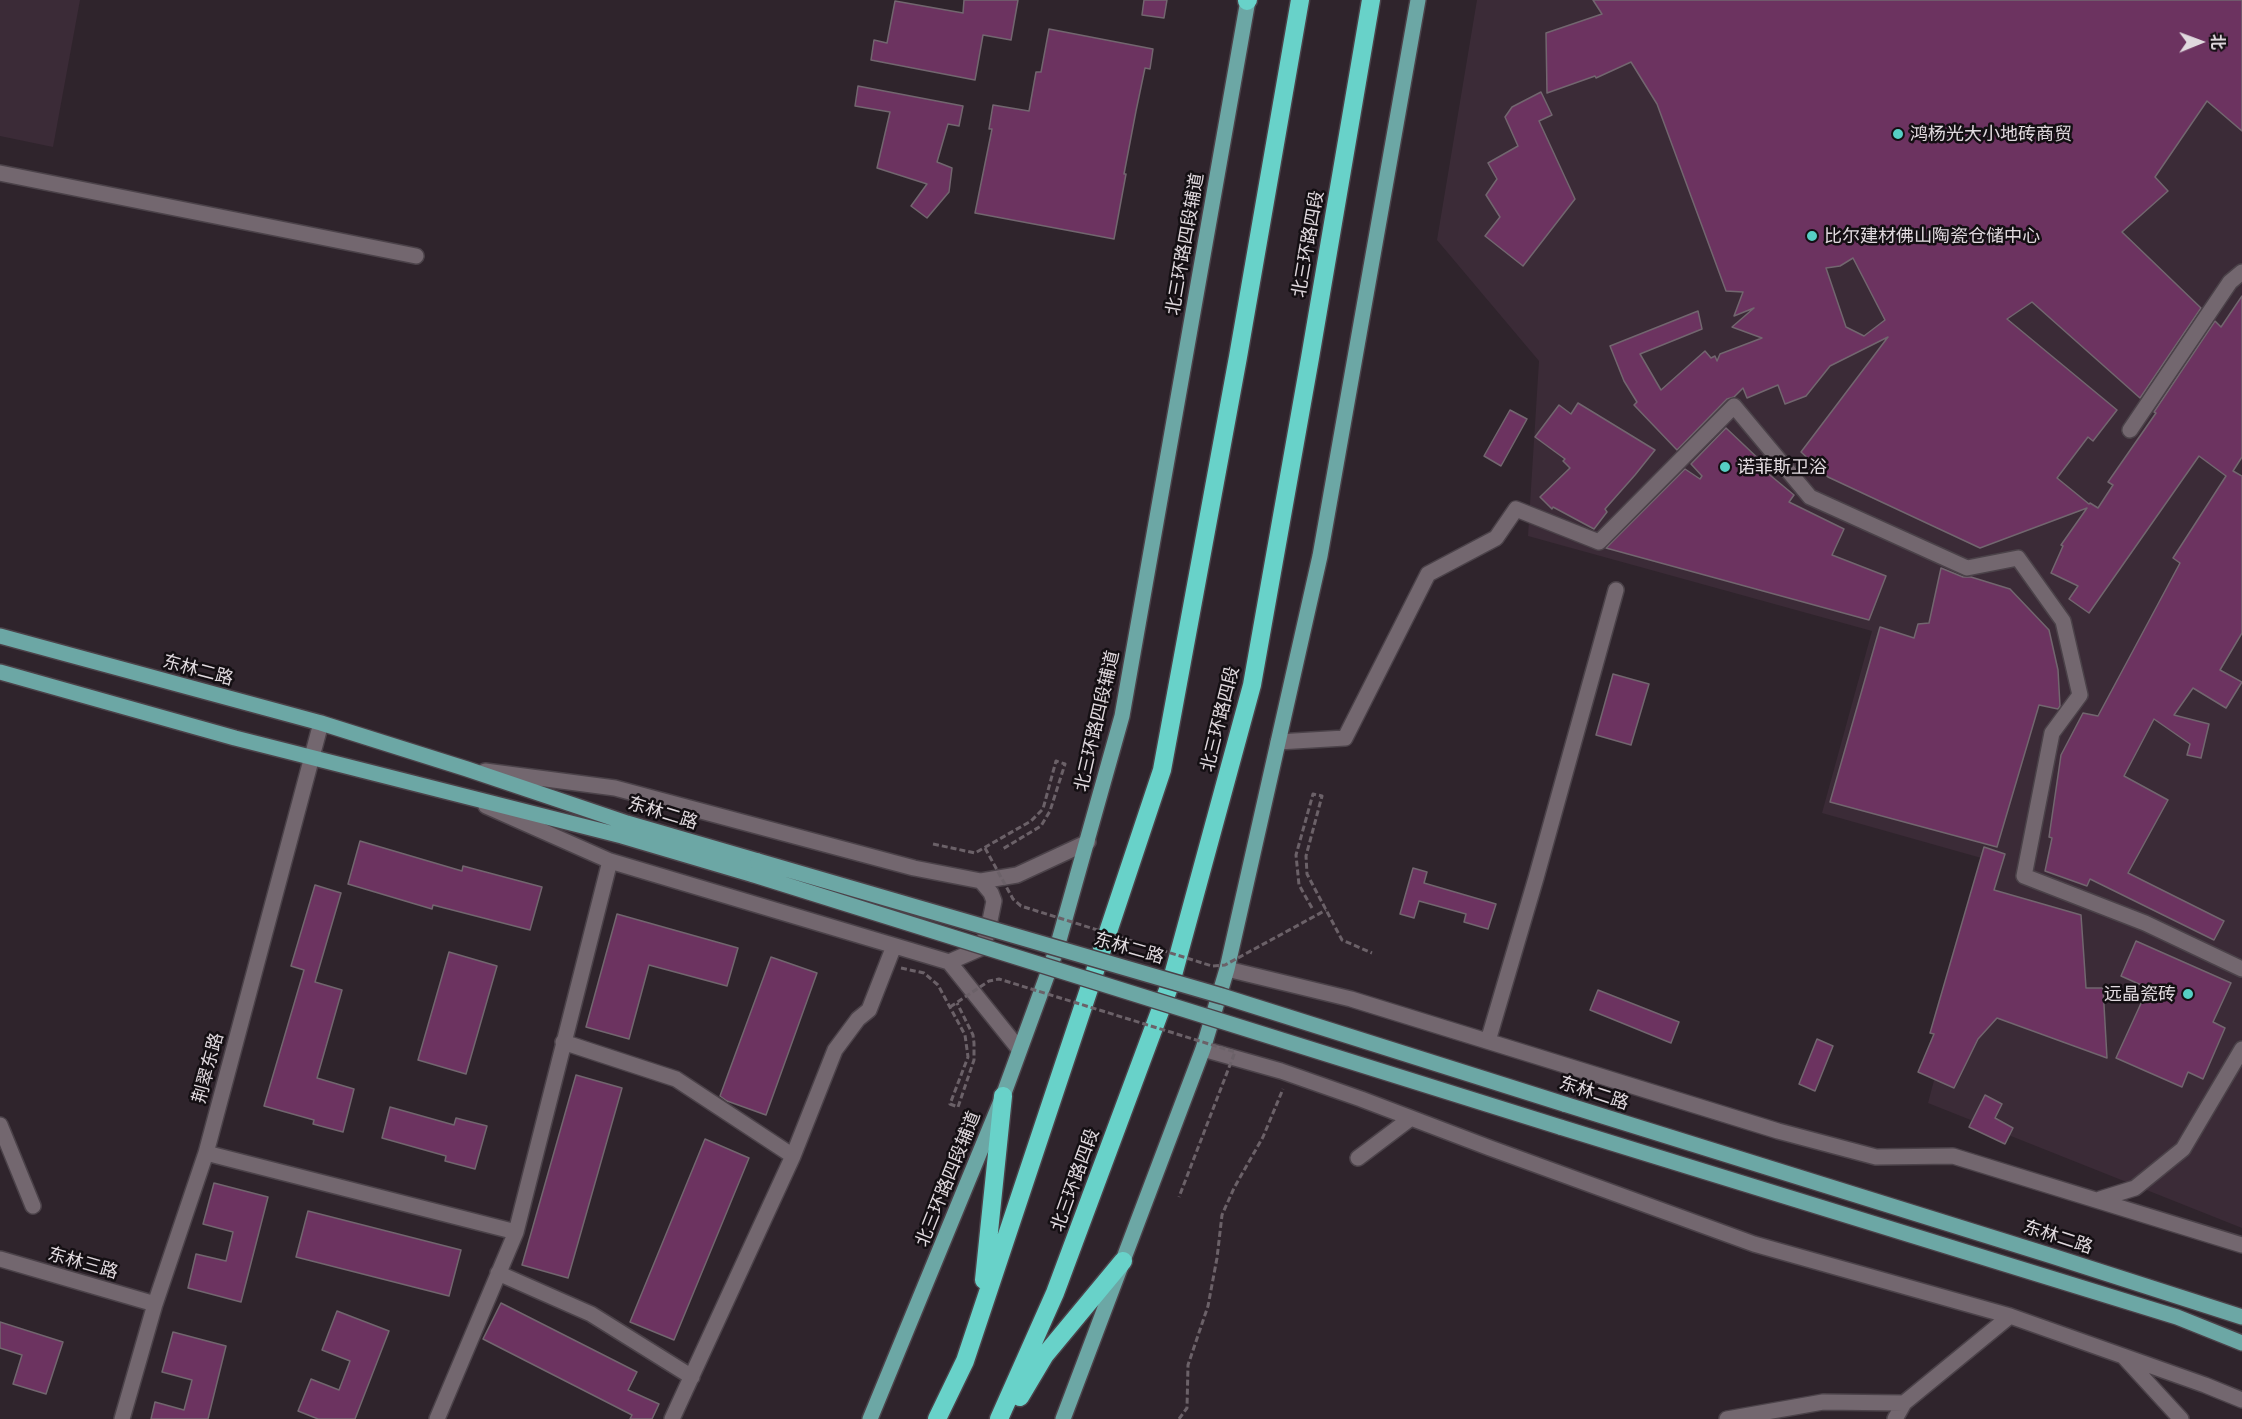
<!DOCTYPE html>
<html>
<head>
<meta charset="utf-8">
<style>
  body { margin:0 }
  #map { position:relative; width:2242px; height:1419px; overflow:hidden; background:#2f242c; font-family:Lato,"Noto Sans SC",sans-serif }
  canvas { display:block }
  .north { position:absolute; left:2170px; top:12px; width:60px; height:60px; -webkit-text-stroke:4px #140f13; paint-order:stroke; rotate:89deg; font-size:16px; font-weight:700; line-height:24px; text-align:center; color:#e0d9de }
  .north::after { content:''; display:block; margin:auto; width:21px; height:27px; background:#e0d9de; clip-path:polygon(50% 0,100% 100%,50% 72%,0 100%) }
</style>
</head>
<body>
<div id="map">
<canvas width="2242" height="1419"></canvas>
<div class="north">北</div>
</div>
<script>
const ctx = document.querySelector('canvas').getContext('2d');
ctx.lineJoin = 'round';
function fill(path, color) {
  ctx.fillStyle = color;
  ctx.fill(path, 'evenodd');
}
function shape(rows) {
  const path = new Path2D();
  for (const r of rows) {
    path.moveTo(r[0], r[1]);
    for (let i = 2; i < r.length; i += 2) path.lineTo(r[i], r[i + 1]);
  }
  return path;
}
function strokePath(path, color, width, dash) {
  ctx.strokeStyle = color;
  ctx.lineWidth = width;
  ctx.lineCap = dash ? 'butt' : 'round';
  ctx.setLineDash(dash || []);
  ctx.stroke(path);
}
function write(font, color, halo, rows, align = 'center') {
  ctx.font = font + ' Lato,"Noto Sans SC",sans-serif';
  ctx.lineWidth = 5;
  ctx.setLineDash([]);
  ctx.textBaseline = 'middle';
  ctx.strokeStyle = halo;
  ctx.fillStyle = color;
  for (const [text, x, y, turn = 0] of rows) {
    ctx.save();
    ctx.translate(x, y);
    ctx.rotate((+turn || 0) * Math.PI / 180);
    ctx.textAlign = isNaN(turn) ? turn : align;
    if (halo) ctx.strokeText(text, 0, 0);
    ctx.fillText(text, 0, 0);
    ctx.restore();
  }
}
fill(shape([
  [0,0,80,0,53,147,0,136],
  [1477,0,2242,0,2242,1228,1928,1103,1992,861,1822,813,1872,631,1528,536,1539,361,1437,240]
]), '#3b2b37');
const building = shape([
  [964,0,1018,0,1011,40,983,35,975,80,871,60,874,40,887,43,895,1,963,13,964,0],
  [1144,0,1167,0,1164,18,1142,15,1144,0],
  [1593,0,2242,0,2242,131,2207,101,2155,177,2168,191,2122,232,2201,308,2140,398,2032,302,2007,319,2117,410,2093,441,2088,437,2057,478,2089,504,2090,503,2098,508,2113,485,2108,482,2156,413,2154,412,2215,321,2221,327,2242,296,2242,457,2233,471,2242,476,2242,633,2220,670,2242,682,2226,708,2193,688,2174,715,2209,724,2201,758,2187,755,2190,744,2154,719,2124,776,2168,800,2128,873,2224,921,2214,940,2090,879,2087,886,2045,871,2052,838,2049,837,2061,755,2083,713,2098,716,2180,563,2173,558,2226,476,2199,456,2089,613,2069,599,2078,586,2051,573,2063,546,2061,545,2087,508,1980,548,1828,477,1801,452,1888,337,1830,366,1806,396,1785,404,1778,385,1747,398,1743,388,1734,397,1727,399,1677,450,1634,405,1637,402,1624,381,1610,346,1698,311,1702,329,1640,354,1661,390,1705,351,1711,358,1715,356,1717,361,1720,354,1762,338,1732,327,1754,308,1734,316,1743,292,1726,291,1657,104,1631,62,1596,78,1595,76,1547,93,1546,33,1602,14,1593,0],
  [1853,258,1885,320,1864,336,1846,327,1826,268,1840,266,1853,258],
  [1049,29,1153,49,1150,69,1145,68,1136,111,1124,174,1126,174,1114,239,975,213,992,129,989,129,993,105,1029,111,1036,72,1041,72,1049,29],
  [858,86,963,106,959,126,948,124,937,162,952,168,949,192,927,218,911,206,927,184,877,168,890,112,855,106,858,86],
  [1541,92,1552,115,1539,121,1575,199,1523,266,1485,236,1500,217,1486,195,1497,179,1488,163,1518,146,1505,117,1512,107,1541,92],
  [1578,403,1655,450,1635,475,1605,509,1607,512,1594,529,1553,507,1552,509,1540,497,1570,468,1563,461,1565,459,1535,437,1559,405,1571,414,1578,403],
  [1510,410,1527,419,1501,466,1484,456,1510,410],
  [1726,428,1763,463,1759,466,1794,495,1789,502,1844,529,1832,555,1886,576,1869,620,1606,548,1685,469,1700,479,1702,476,1691,464,1726,428],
  [1941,568,1963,577,1971,577,2010,589,2049,630,2058,670,2060,706,2058,709,2039,705,1997,847,1830,802,1880,627,1914,638,1918,624,1929,623,1941,568],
  [1613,674,1649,684,1631,745,1596,735,1613,674],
  [360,841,462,871,463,866,542,887,530,930,433,905,432,909,348,884,360,841],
  [1984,847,2005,854,1994,890,2081,915,2086,988,2103,988,2107,1058,1997,1018,1978,1039,1954,1088,1918,1072,1934,1034,1930,1033,1984,847],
  [1413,868,1427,872,1424,883,1496,904,1488,929,1464,922,1466,914,1419,901,1414,918,1400,914,1413,868],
  [315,885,341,893,315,982,342,990,317,1078,354,1089,343,1132,313,1124,314,1120,264,1106,304,970,291,966,315,885],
  [617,914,738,948,727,986,649,965,629,1039,586,1027,617,914],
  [2136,941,2231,983,2213,1022,2225,1028,2203,1079,2188,1072,2182,1087,2116,1058,2148,988,2121,976,2136,941],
  [449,952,497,966,466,1074,418,1060,449,952],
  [771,957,817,973,766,1115,727,1101,720,1096,771,957],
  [1598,990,1679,1022,1671,1043,1590,1010,1598,990],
  [1817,1039,1833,1046,1815,1091,1799,1084,1817,1039],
  [576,1075,622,1088,568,1278,522,1265,576,1075],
  [1985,1095,2002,1104,1995,1118,2013,1128,2005,1144,1969,1127,1985,1095],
  [390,1107,454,1125,456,1118,487,1126,475,1169,445,1161,446,1156,382,1138,390,1107],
  [705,1139,749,1158,674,1340,630,1322,705,1139],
  [214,1183,268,1197,241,1302,188,1288,196,1254,226,1261,233,1232,203,1224,214,1183],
  [308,1211,461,1250,449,1296,296,1257,308,1211],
  [501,1303,637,1372,628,1390,659,1404,652,1419,630,1419,632,1415,483,1339,501,1303],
  [337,1311,389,1331,355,1419,318,1419,298,1411,311,1379,339,1390,350,1361,322,1350,337,1311],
  [0,1322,63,1342,46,1394,13,1384,22,1355,0,1348,0,1322],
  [173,1332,226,1346,208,1419,151,1419,155,1402,184,1410,192,1380,162,1372,173,1332]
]);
fill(building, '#6c3360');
strokePath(building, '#72666f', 1.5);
const minor = shape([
  [0,173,416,256],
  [2130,430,2230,282,2242,272],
  [1278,742,1345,738,1428,574,1496,538,1516,509,1599,542,1734,406,1810,497,1967,568,2018,558,2063,621,2080,695,2052,733,2024,876,2145,923,2242,969],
  [485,771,615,788,914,868,981,881,1017,875,1088,842],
  [486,806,610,861,949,962,1019,1049],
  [949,962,979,949,987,935,994,901,991,893,981,881],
  [1227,969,1351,999,1778,1131,1876,1157,1953,1156,2242,1245],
  [1488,1041,1536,878,1616,590],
  [563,1042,676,1079,793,1156,672,1419],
  [1203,1049,1281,1071,1361,1099,1490,1148,1754,1244,2010,1316,2205,1385,2242,1400],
  [0,1125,33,1206],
  [206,1153,516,1232,610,861],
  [793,1156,835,1050,858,1019,869,1010,894,946],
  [1358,1158,1411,1118],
  [2100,1199,2135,1188,2183,1149,2242,1049],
  [0,1259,155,1304],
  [498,1273,591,1314,692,1377],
  [2124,1357,2181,1419],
  [122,1419,155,1304,206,1153,321,723],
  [437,1419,516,1232],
  [1727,1419,1823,1402,1904,1403],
  [1895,1419,1904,1403,2010,1316]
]);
const major = shape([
  [0,636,321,723,467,769,627,823,758,861],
  [0,672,235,738,622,836,754,875],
  [1564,1104,2052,1256,2242,1317],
  [1560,1127,2177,1317,2242,1343],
  [870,1419,1003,1096,1056,951,1122,716,1248,0],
  [1063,1419,1203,1049,1227,969,1320,556,1418,0]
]);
const highway = shape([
  [1247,1,1248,0],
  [984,1280,1003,1096],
  [1020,1397,1045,1355,1123,1261],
  [937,1419,965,1361,1162,770,1238,357,1300,0],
  [999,1419,1055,1293,1172,979,1252,685,1310,358,1371,0]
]);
strokePath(minor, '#4b4249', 18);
strokePath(major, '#4b4249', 18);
strokePath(highway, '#4b4249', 21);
strokePath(shape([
  [933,844,975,853,1031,821,1043,809,1056,761,1065,764,1050,811,1041,826,1001,850],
  [1312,908,1299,885,1296,855,1313,794,1322,796,1306,856,1307,874,1342,940,1372,953],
  [901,968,924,973,938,985,965,1035,968,1057,950,1104,958,1107,974,1060,974,1043,973,1035,957,1003],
  [1179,1419,1187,1408,1188,1365,1208,1306,1217,1258,1222,1215,1234,1188,1263,1137,1283,1089]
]), '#6b6168', 3, [6, 3]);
strokePath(minor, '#73676f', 15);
strokePath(major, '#6ca7a5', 15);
strokePath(highway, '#68d2c9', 18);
const majorBridge = shape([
  [758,861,1222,996,1564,1104],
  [754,875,1560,1127]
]);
strokePath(majorBridge, '#4b4249', 18, []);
strokePath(shape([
  [985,848,1013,899,1021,906,1212,966,1225,965,1326,910],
  [950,1007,989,981,999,979,1235,1052,1179,1197]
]), '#6b6168', 3, [6, 3]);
strokePath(majorBridge, '#6ca7a5', 15);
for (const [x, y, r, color] of [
  [1898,134,6,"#56cec4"],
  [1812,236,6,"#56cec4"],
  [1725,467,6,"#56cec4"],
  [2188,994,6,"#56cec4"]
]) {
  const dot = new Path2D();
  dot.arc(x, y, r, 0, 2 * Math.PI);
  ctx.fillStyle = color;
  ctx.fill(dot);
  strokePath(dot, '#140f13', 2);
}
write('18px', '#e0d9de', '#140f13', [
  ["鸿杨光大小地砖商贸",1910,134],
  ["比尔建材佛山陶瓷仓储中心",1824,236],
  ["诺菲斯卫浴",1737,467],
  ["远晶瓷砖",2176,994,"right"]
], 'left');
write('18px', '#e0d9de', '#140f13', [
  ["北三环路四段辅道",1185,244,-80],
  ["北三环路四段",1308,244,-80],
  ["东林二路",198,670,15],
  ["北三环路四段",1220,719,-76],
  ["北三环路四段辅道",1097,721,-77],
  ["东林二路",663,813,17],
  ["东林二路",1129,948,16],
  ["荆翠东路",208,1068,-75],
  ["东林二路",1594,1093,18],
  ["北三环路四段辅道",948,1179,-68],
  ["北三环路四段",1075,1180,-70],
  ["东林二路",2058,1237,18],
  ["东林三路",83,1263,16]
]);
</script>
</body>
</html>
